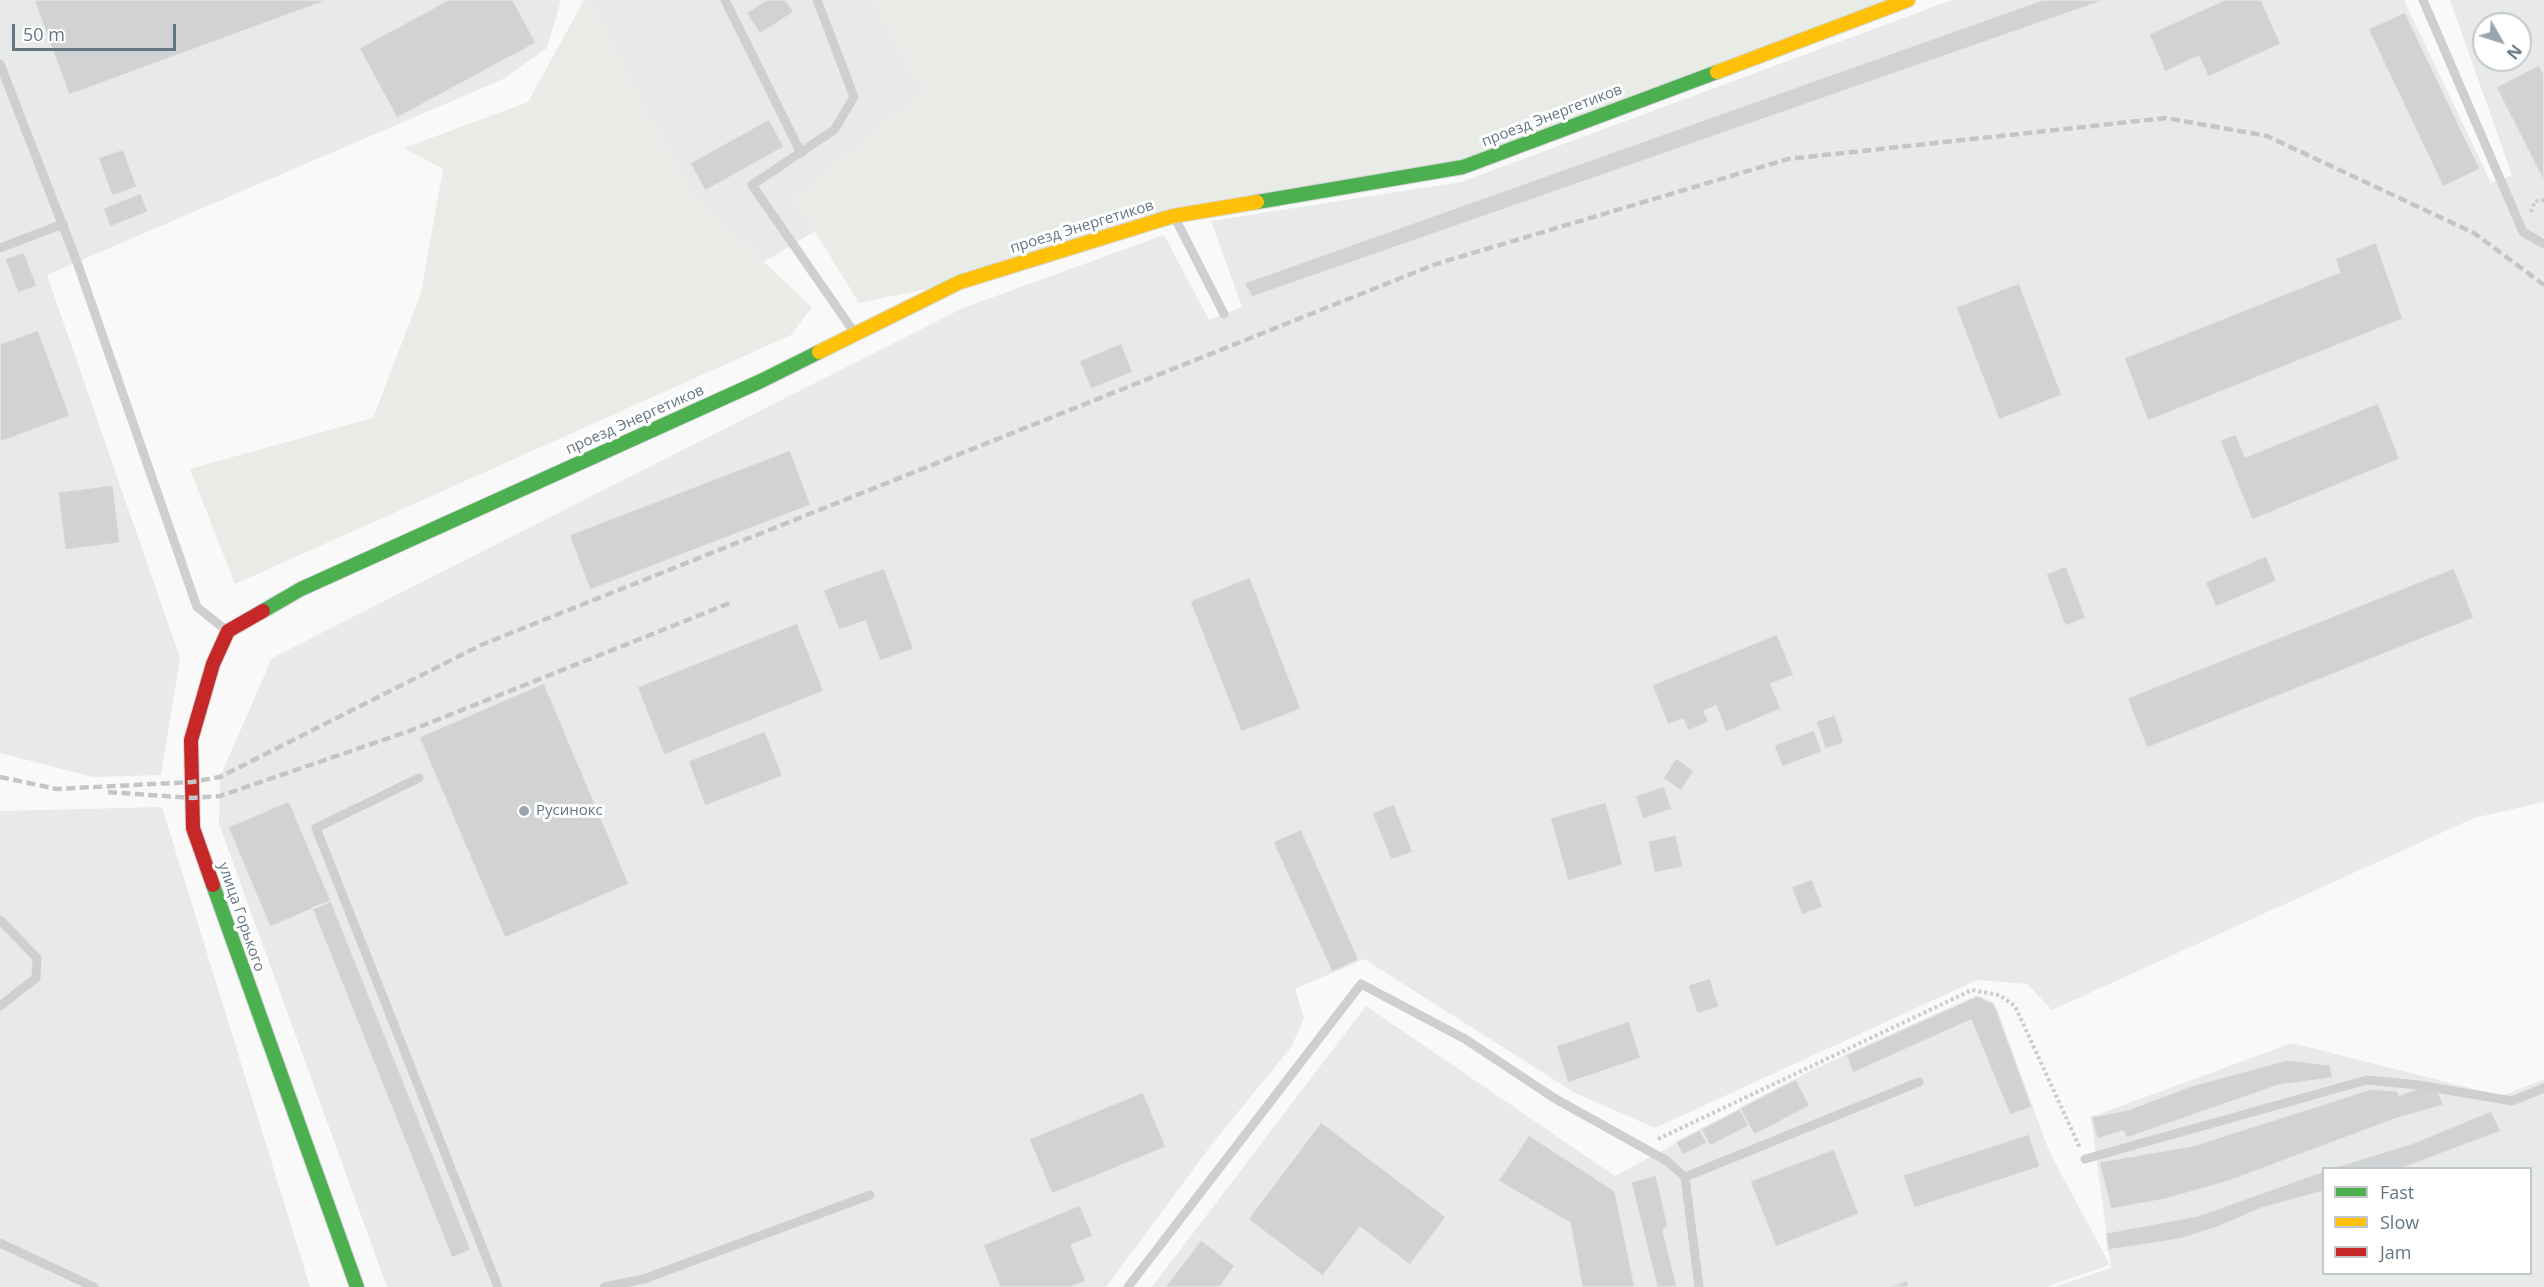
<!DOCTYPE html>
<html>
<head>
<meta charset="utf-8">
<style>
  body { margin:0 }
  #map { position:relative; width:2544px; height:1287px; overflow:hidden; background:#f9f9f9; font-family:"Open Sans",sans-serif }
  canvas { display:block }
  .legend { position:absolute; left:2322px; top:1167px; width:210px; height:108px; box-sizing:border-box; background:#fff; border:2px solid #c1c8cd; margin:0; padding:8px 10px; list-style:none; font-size:18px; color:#657683 }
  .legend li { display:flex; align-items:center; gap:12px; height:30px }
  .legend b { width:30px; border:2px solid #c1c8cd }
  .north { position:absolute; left:2472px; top:12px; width:60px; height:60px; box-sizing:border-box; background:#fff; border:2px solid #c1c8cd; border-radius:50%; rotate:129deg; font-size:16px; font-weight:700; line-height:24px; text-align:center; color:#657683 }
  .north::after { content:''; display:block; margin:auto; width:21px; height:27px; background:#99a4ac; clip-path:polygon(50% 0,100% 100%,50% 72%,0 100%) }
  .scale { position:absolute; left:12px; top:24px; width:164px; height:27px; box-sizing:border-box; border:3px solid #657683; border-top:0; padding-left:8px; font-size:18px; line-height:21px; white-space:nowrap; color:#657683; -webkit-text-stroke:4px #fff; paint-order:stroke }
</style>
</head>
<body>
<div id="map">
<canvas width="2544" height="1287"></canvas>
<ul class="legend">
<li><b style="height:8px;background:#4caf50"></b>Fast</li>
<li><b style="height:8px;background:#ffc107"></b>Slow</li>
<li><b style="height:8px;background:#c62828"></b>Jam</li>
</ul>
<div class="north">N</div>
<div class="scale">50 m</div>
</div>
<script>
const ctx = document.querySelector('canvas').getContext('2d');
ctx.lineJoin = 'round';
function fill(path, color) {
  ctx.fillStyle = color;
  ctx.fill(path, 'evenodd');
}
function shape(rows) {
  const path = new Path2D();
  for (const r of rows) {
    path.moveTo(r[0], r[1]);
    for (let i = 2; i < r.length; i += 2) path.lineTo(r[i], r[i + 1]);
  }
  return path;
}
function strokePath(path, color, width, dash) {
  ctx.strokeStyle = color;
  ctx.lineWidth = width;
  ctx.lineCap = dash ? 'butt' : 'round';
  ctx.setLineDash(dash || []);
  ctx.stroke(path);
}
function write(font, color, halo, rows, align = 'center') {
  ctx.font = font + ' "Open Sans",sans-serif';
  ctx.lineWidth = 6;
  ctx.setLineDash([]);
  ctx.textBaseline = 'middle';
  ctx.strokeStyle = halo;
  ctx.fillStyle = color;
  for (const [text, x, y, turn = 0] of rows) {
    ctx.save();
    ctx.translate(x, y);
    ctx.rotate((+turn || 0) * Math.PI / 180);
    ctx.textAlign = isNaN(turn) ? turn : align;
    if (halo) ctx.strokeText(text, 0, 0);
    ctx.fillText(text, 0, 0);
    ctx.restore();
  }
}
fill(shape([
  [0,0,561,0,547,48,503,79,47,275,180,658,161,775,93,777,0,753],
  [589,0,874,0,923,92,795,199,815,231,764,262,689,192],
  [1952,0,2404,0,2491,183,2512,175,2450,0,2544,0,2544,802,2474,818,2052,1010,2027,984,1977,980,1655,1128,1575,1093,1364,959,1295,989,1304,1018,1292,1046,1212,1144,1106,1287,387,1287,219,824,220,777,272,658,963,308,1164,235,1209,320,1242,307,1211,221,1461,182],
  [2484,24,2520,24,2520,60,2484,60],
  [162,807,310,1287,0,1287,0,811],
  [1977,996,1992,1003,1997,1011,2050,1153,2110,1265,2046,1287,1152,1287,1366,1006,1615,1176,1812,1070],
  [2292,1043,2502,1096,2544,1079,2544,1287,2054,1287,2111,1268,2091,1117],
  [2324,1168,2530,1168,2530,1274,2324,1274]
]), '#e8e9e9');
fill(shape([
  [584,0,589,0,689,192,812,307,791,335,235,584,190,469,373,418,421,293,443,169,404,148,528,102],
  [874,0,1908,0,1463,167,1174,216,960,282,859,303,795,199,923,92]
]), '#e8ebe6');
const building = shape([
  [34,0,328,0,69,95,34,0],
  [448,0,513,0,536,43,397,118,359,48,448,0],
  [766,0,786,0,794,12,760,34,746,13,766,0],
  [2042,0,2105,0,1252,297,1244,283,2042,0],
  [2224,0,2261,0,2281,44,2208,77,2199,56,2165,72,2149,34,2224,0],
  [2405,12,2480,169,2443,187,2368,29,2405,12],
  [2539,65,2544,74,2544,182,2496,87,2539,65],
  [769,119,784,147,705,191,690,163,769,119],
  [123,149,137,187,112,196,98,158,123,149],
  [141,193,148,212,110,227,103,208,141,193],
  [2376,242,2403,319,2148,421,2124,358,2340,272,2335,259,2376,242],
  [24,252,37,286,18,293,5,259,24,252],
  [2019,283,2062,395,1999,420,1956,307,2019,283],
  [38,330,70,416,0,442,0,344,38,330],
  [1121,343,1133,372,1091,389,1079,361,1121,343],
  [2378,403,2400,459,2252,520,2220,440,2236,434,2245,457,2378,403],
  [790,450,811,505,590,590,569,535,790,450],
  [113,485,120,543,65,550,58,492,113,485],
  [2266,556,2277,581,2216,607,2205,582,2266,556],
  [2066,566,2086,618,2065,626,2046,574,2066,566],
  [884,568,914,649,880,661,865,621,839,630,823,590,884,568],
  [2454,568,2474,618,2147,748,2127,698,2454,568],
  [1250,577,1301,709,1241,732,1190,601,1250,577],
  [797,623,824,691,664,755,637,687,797,623],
  [1777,634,1794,675,1771,684,1781,709,1726,732,1716,706,1704,711,1709,722,1688,731,1683,719,1668,725,1652,685,1777,634],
  [544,683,629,884,505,938,419,737,544,683],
  [1835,715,1844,743,1825,749,1816,721,1835,715],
  [1814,730,1822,752,1782,767,1774,745,1814,730],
  [765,731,783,776,705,806,688,761,765,731],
  [1676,758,1694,771,1681,791,1663,778,1676,758],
  [1664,786,1672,809,1643,819,1635,796,1664,786],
  [289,801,331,901,270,927,228,827,289,801],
  [1606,802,1623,865,1568,881,1550,818,1606,802],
  [1394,804,1413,852,1391,860,1372,813,1394,804],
  [1301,829,1359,960,1332,972,1273,842,1301,829],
  [1676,835,1683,867,1654,873,1648,841,1676,835],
  [1812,879,1823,907,1802,915,1791,887,1812,879],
  [331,901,471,1250,452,1258,312,908,331,901],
  [1710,978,1719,1007,1697,1014,1688,985,1710,978],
  [1977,996,1993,1003,1997,1011,2032,1107,2010,1115,1971,1020,1853,1073,1846,1055,1977,996],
  [1629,1021,1641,1058,1568,1083,1556,1046,1629,1021],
  [2287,1060,2330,1065,2333,1078,2279,1085,2127,1138,2123,1131,2097,1139,2091,1117,2127,1110,2191,1086,2287,1060],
  [1796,1079,1810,1106,1754,1135,1740,1108,1796,1079],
  [2420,1088,2438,1092,2444,1105,2395,1119,2229,1181,2166,1199,2111,1209,2099,1162,2192,1146,2371,1089,2398,1091,2399,1095,2420,1088],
  [1143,1092,1166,1147,1052,1194,1029,1139,1143,1092],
  [1740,1109,1749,1126,1710,1146,1701,1129,1740,1109],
  [2491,1111,2501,1131,2403,1168,2332,1168,2413,1143,2491,1111],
  [1321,1122,1446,1217,1410,1265,1360,1227,1323,1276,1248,1219,1321,1122],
  [1700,1130,1707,1143,1683,1155,1676,1142,1700,1130],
  [2029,1134,2040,1167,1914,1208,1903,1175,2029,1134],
  [1529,1135,1615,1191,1635,1287,1582,1287,1570,1223,1498,1181,1529,1135],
  [1834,1149,1859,1214,1776,1247,1750,1181,1834,1149],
  [2324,1171,2324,1191,2262,1208,2218,1227,2180,1239,2108,1250,2106,1233,2197,1216,2324,1171],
  [1656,1175,1668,1226,1663,1230,1677,1287,1657,1287,1631,1182,1656,1175],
  [1080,1205,1093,1236,1071,1245,1086,1281,1071,1287,1000,1287,983,1245,1080,1205],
  [1201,1240,1235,1266,1220,1287,1165,1287,1201,1240],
  [1907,1280,1909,1287,1889,1287,1907,1280]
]);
fill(building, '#d0d2d3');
strokePath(building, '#e8e8e8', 1.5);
const fast = shape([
  [1257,202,1463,167,1717,72],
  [263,611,301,589,761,381,819,352],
  [213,885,357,1287]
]);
const slow = shape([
  [1717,72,1908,0],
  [819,352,960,282,1173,216,1257,202]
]);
const jam = shape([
  [213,885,193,828,191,740,213,664,228,631,263,611]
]);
strokePath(fast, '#d5d6d7', 16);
strokePath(slow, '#d5d6d7', 16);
strokePath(jam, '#d5d6d7', 16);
strokePath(shape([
  [2531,212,2535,201,2544,200],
  [1658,1139,1972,990,1999,995,2015,1006,2080,1148]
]), '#cbcccd', 4, [3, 3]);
strokePath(shape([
  [725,0,801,153],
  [817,0,854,97,834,130,752,185,854,332],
  [2423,0,2523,232,2544,244],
  [0,64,77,262,197,607,226,630],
  [1175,218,1224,314],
  [0,248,63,224],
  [419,778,316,828,498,1287],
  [0,920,37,958,36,978,0,1006],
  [2085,1159,2367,1080,2418,1085,2512,1101,2544,1088],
  [1685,1177,1919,1082],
  [0,1243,94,1287],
  [604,1287,644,1279,870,1195],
  [1128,1287,1361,984,1465,1039,1554,1098,1667,1161,1685,1177,1699,1287]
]), '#cecfd0', 9);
strokePath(fast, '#4caf50', 14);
strokePath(slow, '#ffc107', 14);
strokePath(jam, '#c62828', 14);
strokePath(shape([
  [0,777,57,789,192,782,220,777,481,645,1436,264,1788,159,2166,118,2267,136,2474,233,2544,285],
  [108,792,192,798,220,796,412,730,730,603]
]), '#c3c5c6', 4.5, [9, 4.5]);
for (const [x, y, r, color] of [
  [524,811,6,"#99a4ac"]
]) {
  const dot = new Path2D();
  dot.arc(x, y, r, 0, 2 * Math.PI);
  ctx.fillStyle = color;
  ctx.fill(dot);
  strokePath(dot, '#fff', 2);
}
write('15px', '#657683', '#fff', [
  ["проезд Энергетиков",1552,116,-21],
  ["проезд Энергетиков",1082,227,-17],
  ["проезд Энергетиков",635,420,-24],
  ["улица Горького",241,917,71]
]);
write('15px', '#657683', '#fff', [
  ["Русинокс",536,811]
], 'left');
</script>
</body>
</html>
